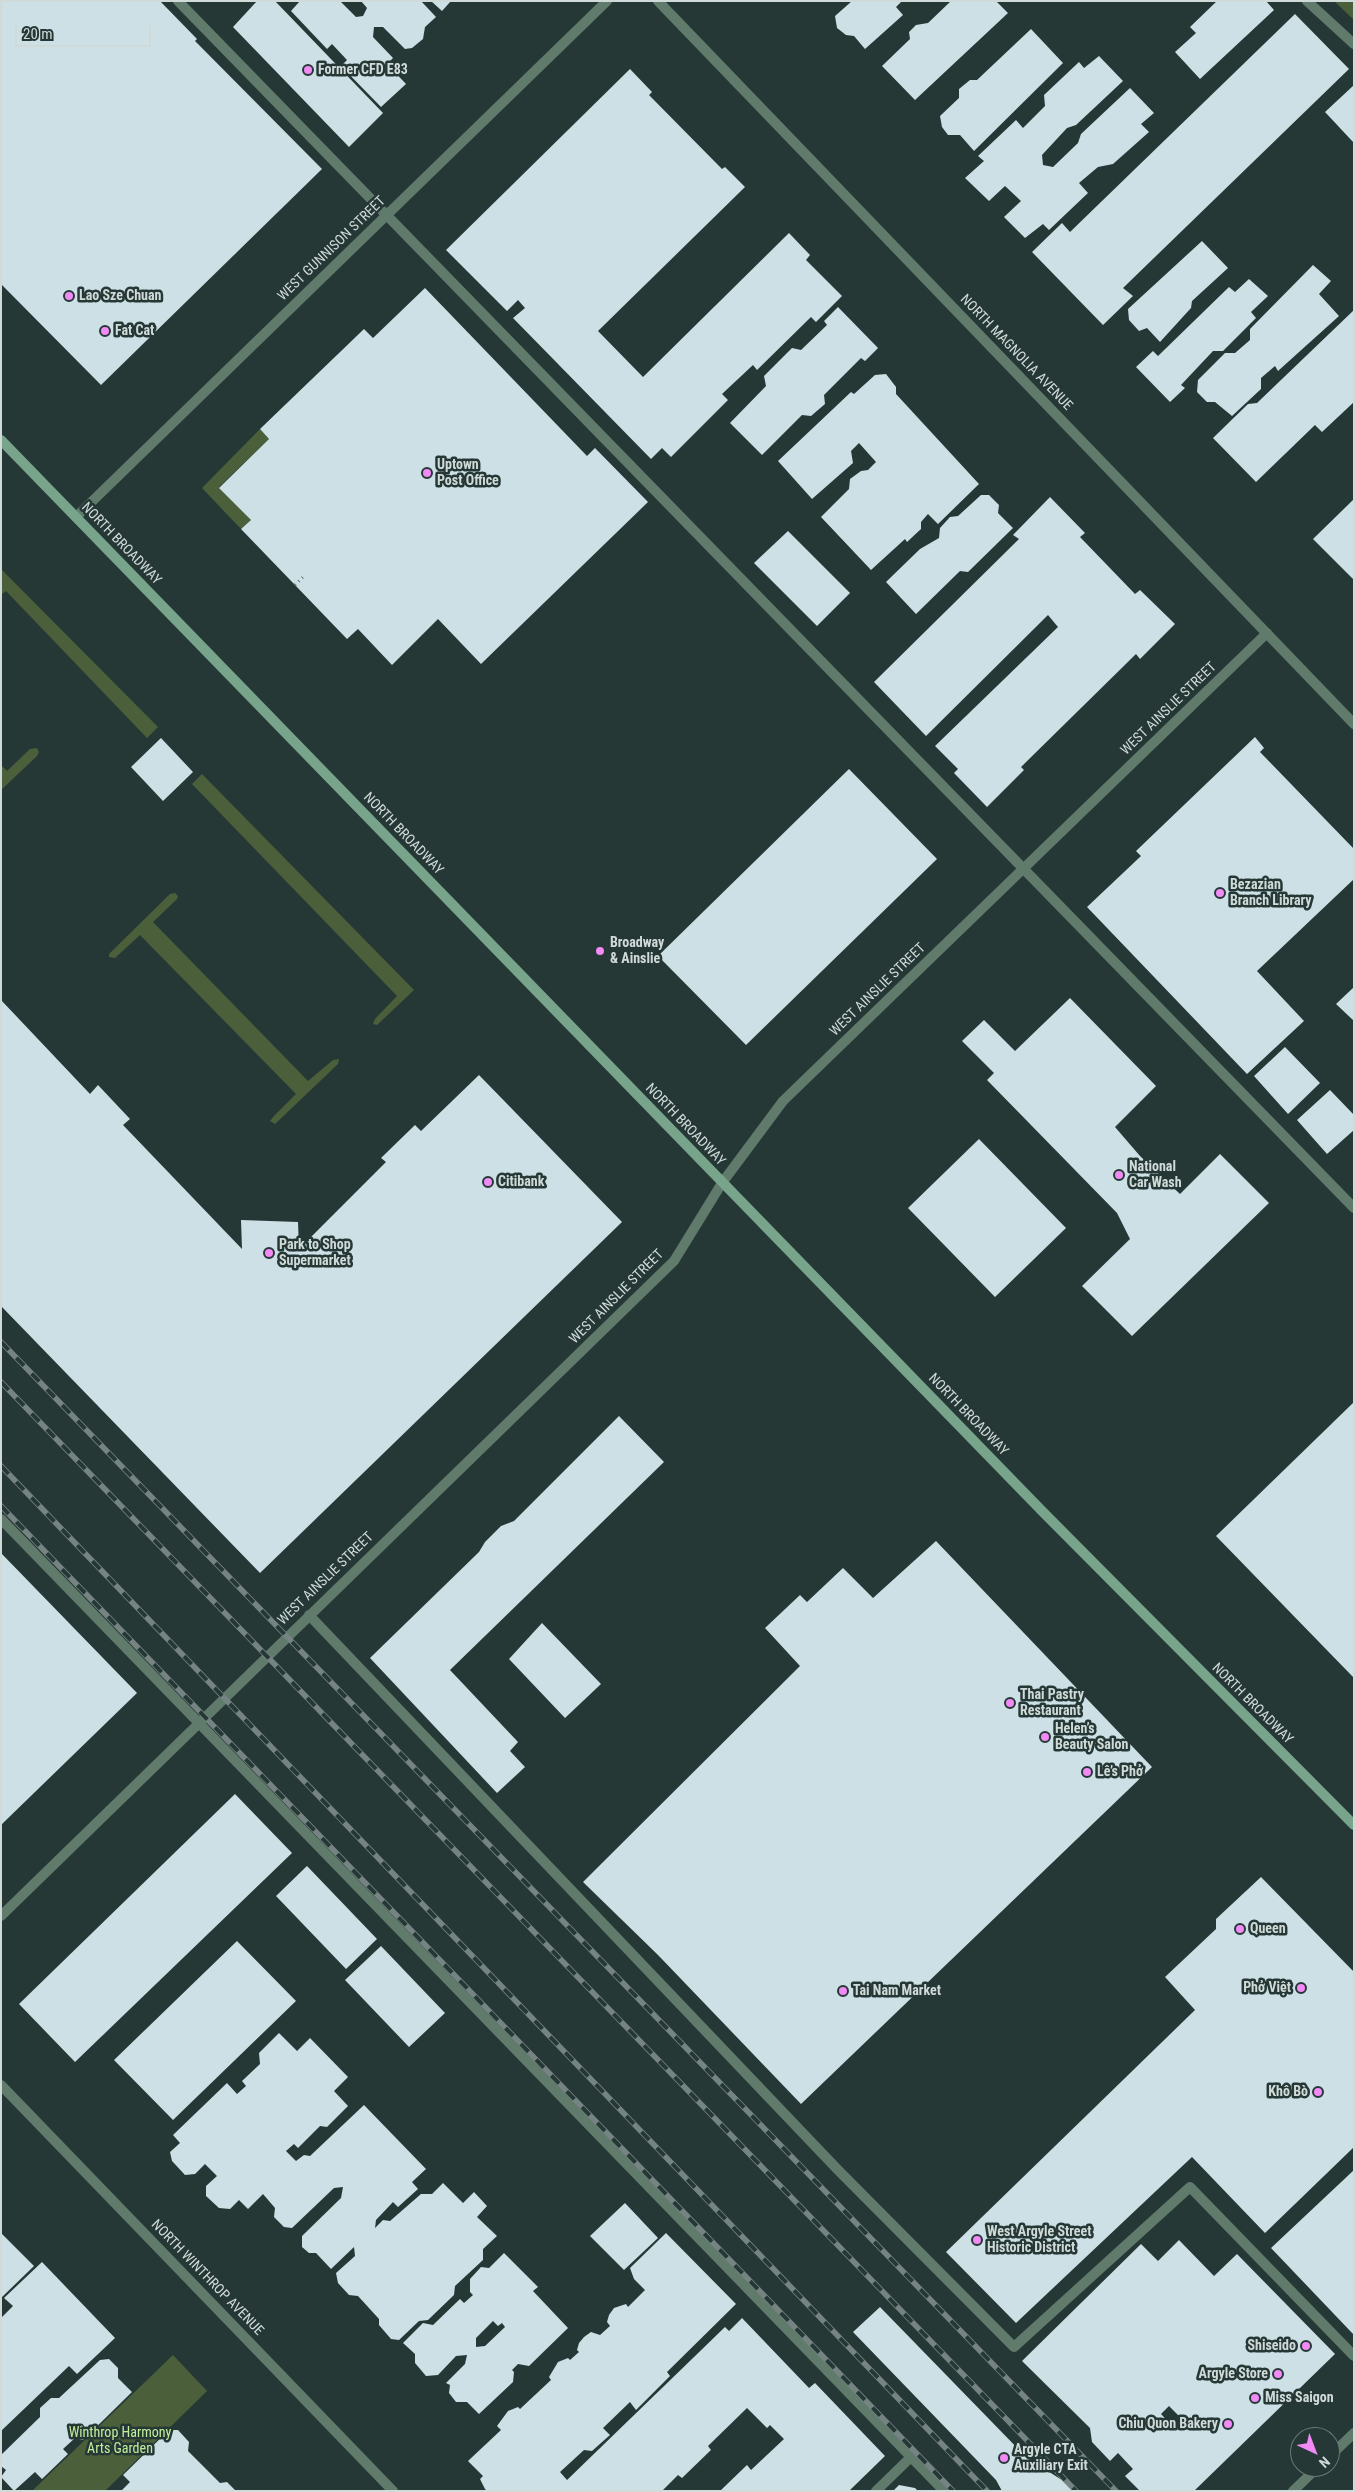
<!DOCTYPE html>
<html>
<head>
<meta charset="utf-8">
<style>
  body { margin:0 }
  #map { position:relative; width:1355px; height:2492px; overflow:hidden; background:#263836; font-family:"Roboto Condensed",sans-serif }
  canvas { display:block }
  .frame { position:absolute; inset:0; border:2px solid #d0dbd9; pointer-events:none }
  .north { position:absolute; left:1290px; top:2427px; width:50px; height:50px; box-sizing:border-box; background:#263836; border:1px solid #6a7977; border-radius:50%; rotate:137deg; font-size:14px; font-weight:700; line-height:20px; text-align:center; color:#d0dbd9 }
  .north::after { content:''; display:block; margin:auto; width:18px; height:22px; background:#f18af4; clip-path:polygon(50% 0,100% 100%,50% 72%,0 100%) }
  .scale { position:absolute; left:15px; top:25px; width:136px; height:22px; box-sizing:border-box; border:2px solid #d0dbd9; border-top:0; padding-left:6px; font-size:15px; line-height:18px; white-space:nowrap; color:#d0dbd9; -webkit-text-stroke:4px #263836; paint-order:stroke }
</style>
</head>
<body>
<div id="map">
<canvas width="1355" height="2492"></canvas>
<div class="frame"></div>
<div class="north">N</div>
<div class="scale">20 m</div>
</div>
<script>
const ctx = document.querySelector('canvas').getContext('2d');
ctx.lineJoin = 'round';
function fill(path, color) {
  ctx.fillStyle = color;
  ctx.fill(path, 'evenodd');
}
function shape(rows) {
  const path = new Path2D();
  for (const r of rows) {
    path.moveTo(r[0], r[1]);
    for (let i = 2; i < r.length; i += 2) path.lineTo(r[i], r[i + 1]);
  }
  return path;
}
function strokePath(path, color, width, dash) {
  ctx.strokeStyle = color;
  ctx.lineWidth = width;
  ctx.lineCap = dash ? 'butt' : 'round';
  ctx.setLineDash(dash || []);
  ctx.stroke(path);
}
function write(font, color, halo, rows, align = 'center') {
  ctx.font = font + ' "Roboto Condensed",sans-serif';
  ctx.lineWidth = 5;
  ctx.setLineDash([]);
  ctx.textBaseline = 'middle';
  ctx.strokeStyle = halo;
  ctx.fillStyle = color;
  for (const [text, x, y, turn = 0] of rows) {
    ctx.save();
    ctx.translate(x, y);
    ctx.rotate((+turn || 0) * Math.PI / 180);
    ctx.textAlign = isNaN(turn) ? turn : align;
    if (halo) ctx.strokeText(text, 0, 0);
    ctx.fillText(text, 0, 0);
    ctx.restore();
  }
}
fill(shape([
  [1334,1,1354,1,1354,20],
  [260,429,269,439,219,487,251,520,241,529,202,488],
  [1,569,158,727,147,738,6,591,1,595],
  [37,748,39,752,37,756,1,790,1,765,7,771,30,749],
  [202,774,414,990,377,1025,373,1024,375,1019,397,996,192,784],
  [175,893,178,896,177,899,153,922,308,1081,333,1060,339,1059,338,1064,275,1124,270,1121,274,1116,296,1094,140,935,115,958,109,957,109,954,170,894],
  [173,2355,207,2391,105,2491,32,2491]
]), '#4b603a');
fill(shape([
  [1,1,160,1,197,39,195,41,199,45,322,169,101,385,1,284],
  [257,1,275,1,383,113,349,147,233,27],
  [300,1,340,1,356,17,363,16,367,8,361,1,421,1,436,17,425,27,423,39,412,48,405,49,383,27,374,27,373,37,393,58,387,64,406,84,381,107,341,66,347,60,332,44,327,49,291,11],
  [431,1,451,1,442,11],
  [852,1,902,1,896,7,903,15,865,49,854,36,846,35,837,28,835,16],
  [951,1,996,1,1008,13,915,100,882,66,910,39,909,32,916,25,928,23],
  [1217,1,1266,1,1274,10,1200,79,1175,52,1196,33,1190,27],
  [1295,14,1349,69,1123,288,1133,296,1103,325,1032,252,1062,223,1070,232],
  [1031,29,1063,63,974,151,960,135,948,135,942,127,940,116,959,98,959,89,970,80,977,80],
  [1099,56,1123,81,1076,125,1067,128,1042,155,1043,165,1053,167,1078,143,1081,134,1130,88,1154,113,1141,124,1149,132,1113,164,1098,167,1079,183,1088,193,1049,230,1043,224,1025,238,1004,217,1021,201,1005,186,989,201,965,178,984,161,978,156,1016,120,1023,128,1045,106,1044,95,1079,62,1084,68],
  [630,69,652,92,649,95,722,169,725,167,745,187,598,331,643,377,789,233,810,255,806,260,842,296,816,322,811,317,757,370,753,365,722,394,728,400,671,457,662,448,651,459,513,318,525,308,518,300,507,311,446,250],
  [1354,85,1354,143,1325,112],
  [1202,241,1228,268,1192,301,1191,308,1160,342,1147,328,1139,331,1129,320,1128,309],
  [1313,265,1331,281,1319,294,1339,316,1278,371,1275,366,1261,378,1261,389,1232,416,1215,402,1207,402,1197,392,1198,380,1225,353,1235,353,1250,340,1250,329],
  [1249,279,1268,296,1251,312,1256,318,1223,351,1213,351,1181,385,1185,388,1170,402,1136,367,1153,351,1158,356,1229,287,1235,292],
  [425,288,587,456,595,448,648,502,481,664,438,619,392,665,358,629,347,639,241,529,251,520,219,488,269,439,260,429,364,329,373,338],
  [838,307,878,348,865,361,861,358,824,395,825,404,811,416,802,415,762,455,730,423,766,386,764,376,792,348,801,350,827,325,824,321],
  [1354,310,1354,402,1322,432,1315,425,1256,482,1213,438,1248,404,1257,403],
  [886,374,896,387,896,394,979,484,938,524,928,514,921,522,921,529,907,542,905,539,871,570,821,517,849,489,850,479,861,471,868,470,876,462,859,443,851,451,853,463,812,499,778,461,851,392,854,394,875,375],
  [981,495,989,495,999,505,998,513,1013,528,968,572,960,571,916,614,886,582,920,549,939,538,940,528,950,517,958,516],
  [1050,497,1085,533,1080,537,1135,594,1140,590,1175,624,1140,659,1136,654,1021,767,1024,770,987,807,954,773,958,769,935,746,1058,627,1048,615,926,736,874,682,1019,539,1013,535],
  [1354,499,1354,580,1313,539],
  [788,531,850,593,817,626,754,563],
  [1255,737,1264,748,1260,752,1354,849,1354,879,1257,971,1304,1021,1247,1074,1087,907,1141,856,1136,851],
  [161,738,193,772,163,801,131,767],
  [849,769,937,859,746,1045,658,956],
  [1354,987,1354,1021,1336,1004],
  [1070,998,1156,1086,1115,1127,1140,1156,1180,1194,1220,1154,1269,1203,1132,1336,1082,1286,1130,1239,1117,1213,987,1080,994,1073,962,1041,984,1020,1015,1051],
  [1,1000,90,1094,98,1085,130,1119,123,1125,242,1249,241,1220,298,1222,299,1249,386,1162,381,1158,415,1125,421,1131,479,1075,622,1222,260,1573,1,1306],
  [1285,1047,1320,1083,1288,1114,1254,1076],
  [1330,1090,1354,1115,1354,1130,1327,1154,1297,1120],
  [979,1139,1066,1228,995,1297,908,1208],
  [1354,1402,1354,1678,1216,1536],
  [619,1416,664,1462,450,1670,518,1742,510,1751,525,1767,497,1793,370,1658,479,1552,485,1542,501,1526,514,1521],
  [936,1541,1152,1767,801,2104,658,1955,583,1882,800,1666,765,1628,800,1595,807,1602,843,1568,873,1598],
  [1,1553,137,1693,1,1825],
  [542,1623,601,1684,565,1718,509,1659],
  [235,1794,292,1853,75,2062,19,2004],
  [307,1866,377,1939,346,1969,276,1896],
  [1261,1877,1354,1972,1354,2147,1265,2233,1192,2157,1016,2323,946,2252,1195,2010,1165,1977,1216,1929,1216,1919],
  [237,1941,296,2001,173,2120,114,2060],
  [381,1946,445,2013,409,2047,345,1980],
  [279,2033,297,2051,310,2038,348,2077,334,2091,348,2106,327,2127,320,2126,298,2148,294,2144,286,2151,296,2161,304,2155,310,2156,364,2105,426,2169,412,2182,418,2189,398,2207,393,2202,376,2220,375,2228,383,2220,390,2221,421,2194,432,2194,443,2183,463,2203,474,2192,487,2206,477,2217,497,2236,483,2249,483,2260,455,2286,454,2295,428,2320,419,2321,399,2340,391,2339,379,2325,379,2319,358,2296,349,2295,338,2283,336,2273,355,2256,354,2247,331,2269,316,2253,309,2253,302,2247,302,2236,341,2198,343,2187,334,2188,292,2228,284,2227,274,2217,275,2208,263,2194,248,2209,239,2200,230,2209,219,2208,206,2196,206,2186,217,2176,205,2164,195,2174,185,2175,172,2161,170,2152,180,2143,173,2135,227,2083,237,2094,246,2086,242,2081,260,2064,259,2053],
  [1354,2170,1354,2335,1271,2248],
  [625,2203,658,2238,624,2270,590,2236],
  [1,2233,34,2266,1,2298],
  [666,2233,736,2304,667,2372,670,2376,636,2410,630,2402,603,2428,610,2435,592,2451,584,2450,560,2472,567,2480,725,2327,729,2331,742,2318,809,2388,815,2383,885,2456,849,2491,720,2491,747,2465,751,2470,784,2439,770,2425,767,2428,747,2408,708,2446,711,2450,682,2478,678,2475,662,2491,487,2491,485,2489,480,2479,483,2476,468,2461,501,2430,497,2426,508,2411,518,2407,520,2409,551,2380,549,2377,558,2362,568,2358,570,2360,579,2352,577,2350,579,2343,584,2337,591,2332,600,2335,610,2326,607,2322,609,2315,614,2308,626,2304,628,2307,645,2290,634,2279,630,2268],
  [1179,2240,1214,2276,1237,2254,1335,2354,1194,2491,1140,2491,1125,2476,1133,2469,1118,2453,1110,2461,1092,2442,1090,2428,1022,2361,1141,2244,1158,2261],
  [1169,2406,1182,2419,1174,2428,1161,2414],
  [504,2253,538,2287,533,2291,568,2328,529,2366,518,2364,512,2370,514,2372,513,2382,479,2414,467,2402,456,2402,449,2393,450,2385,446,2383,465,2364,467,2355,456,2356,438,2375,426,2376,415,2363,415,2354,403,2343,423,2323,433,2325,460,2299,464,2303,473,2295,470,2292,470,2279,481,2267,489,2268],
  [493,2321,498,2326,502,2323,505,2327,485,2346,476,2347,476,2338],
  [42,2262,115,2338,77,2374,69,2366,1,2431,1,2318,13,2306,4,2298],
  [880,2307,1026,2457,1079,2491,1002,2491,996,2480,853,2332],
  [109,2359,118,2368,118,2378,132,2392,83,2440,75,2438,63,2449,68,2454,42,2479,35,2472,14,2491,1,2477,6,2470,1,2466,1,2455,40,2417,40,2408,51,2398,59,2398,100,2360],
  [169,2430,178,2430,189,2442,188,2451,220,2483,227,2482,236,2491,121,2491,130,2482,123,2475],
  [899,2485,915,2488,918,2491,893,2491]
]), '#cce0e6');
strokePath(shape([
  [295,585,305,575]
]), '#61706e', 3, [1, 4]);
strokePath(shape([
  [178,1,1354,1208],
  [1307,1,1354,44],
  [1,1519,944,2491],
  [309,1615,838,2170,1014,2347,1190,2187,1354,2356],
  [876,2491,911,2457]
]), '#607b6c', 10);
strokePath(shape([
  [658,1,1354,724],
  [76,517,607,1],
  [1,1916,674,1261,722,1183,783,1101,1267,633],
  [1,2085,393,2491],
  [1330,2456,1354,2433],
  [1293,2491,1318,2467]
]), '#607b6c', 10);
strokePath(shape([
  [1,440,1043,1512,1354,1825]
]), '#77a48b', 10);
const rail = shape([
  [1,1342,1116,2491],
  [1,1382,1076,2491],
  [1,1466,987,2491],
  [1,1506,953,2491]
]);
strokePath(rail, '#758482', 5.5);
strokePath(rail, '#263836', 4, [11]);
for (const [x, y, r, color] of [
  [308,70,5,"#f18af4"],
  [69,296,5,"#f18af4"],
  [105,331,5,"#f18af4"],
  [427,473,5,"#f18af4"],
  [1220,893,5,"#f18af4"],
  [600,951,5,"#f18af4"],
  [1119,1175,5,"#f18af4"],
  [488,1182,5,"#f18af4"],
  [269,1253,5,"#f18af4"],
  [1010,1703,5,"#f18af4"],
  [1045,1737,5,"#f18af4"],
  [1087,1772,5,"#f18af4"],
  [1240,1929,5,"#f18af4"],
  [1301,1988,5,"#f18af4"],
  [843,1991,5,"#f18af4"],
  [1318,2092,5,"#f18af4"],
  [977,2240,5,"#f18af4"],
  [1306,2346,5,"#f18af4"],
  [1278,2374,5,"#f18af4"],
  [1255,2398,5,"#f18af4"],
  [1228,2424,5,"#f18af4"],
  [1004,2458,5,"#f18af4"]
]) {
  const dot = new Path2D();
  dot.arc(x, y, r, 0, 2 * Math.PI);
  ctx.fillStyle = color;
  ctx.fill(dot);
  strokePath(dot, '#263836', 2);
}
write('bold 14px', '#d0dbd9', '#263836', [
  ["Former CFD E83",318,70],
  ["Lao Sze Chuan",79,296],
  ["Fat Cat",115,331],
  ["Uptown",437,465],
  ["Post Office",437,481],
  ["Bezazian",1230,885],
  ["Branch Library",1230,901],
  ["Broadway",610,943],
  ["& Ainslie",610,959],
  ["National",1129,1167],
  ["Car Wash",1129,1183],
  ["Citibank",498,1182],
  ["Park to Shop",279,1245],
  ["Supermarket",279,1261],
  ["Thai Pastry",1020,1695],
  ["Restaurant",1020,1711],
  ["Helen’s",1055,1729],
  ["Beauty Salon",1055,1745],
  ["Lê’s Phở",1097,1772],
  ["Queen",1250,1929],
  ["Phở Việt",1291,1988,"right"],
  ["Tai Nam Market",853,1991],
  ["Khô Bò",1308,2092,"right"],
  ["West Argyle Street",987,2232],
  ["Historic District",987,2248],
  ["Shiseido",1296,2346,"right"],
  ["Argyle Store",1268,2374,"right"],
  ["Miss Saigon",1265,2398],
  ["Chiu Quon Bakery",1218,2424,"right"],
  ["Argyle CTA",1014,2450],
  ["Auxiliary Exit",1014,2466]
], 'left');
write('14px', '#d0dbd9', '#263836', [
  ["WEST GUNNISON STREET",332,249,-44],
  ["NORTH MAGNOLIA AVENUE",1016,353,46],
  ["NORTH BROADWAY",121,544,46],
  ["WEST AINSLIE STREET",1169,709,-44],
  ["NORTH BROADWAY",403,834,46],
  ["WEST AINSLIE STREET",878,990,-44],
  ["NORTH BROADWAY",685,1125,46],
  ["WEST AINSLIE STREET",617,1297,-45],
  ["NORTH BROADWAY",968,1415,46],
  ["WEST AINSLIE STREET",326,1579,-44],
  ["NORTH BROADWAY",1252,1704,45],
  ["NORTH WINTHROP AVENUE",207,2278,46]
]);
write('14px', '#c1ef9b', '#263836', [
  ["Winthrop Harmony",120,2433],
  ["Arts Garden",120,2449]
]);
</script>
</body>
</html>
